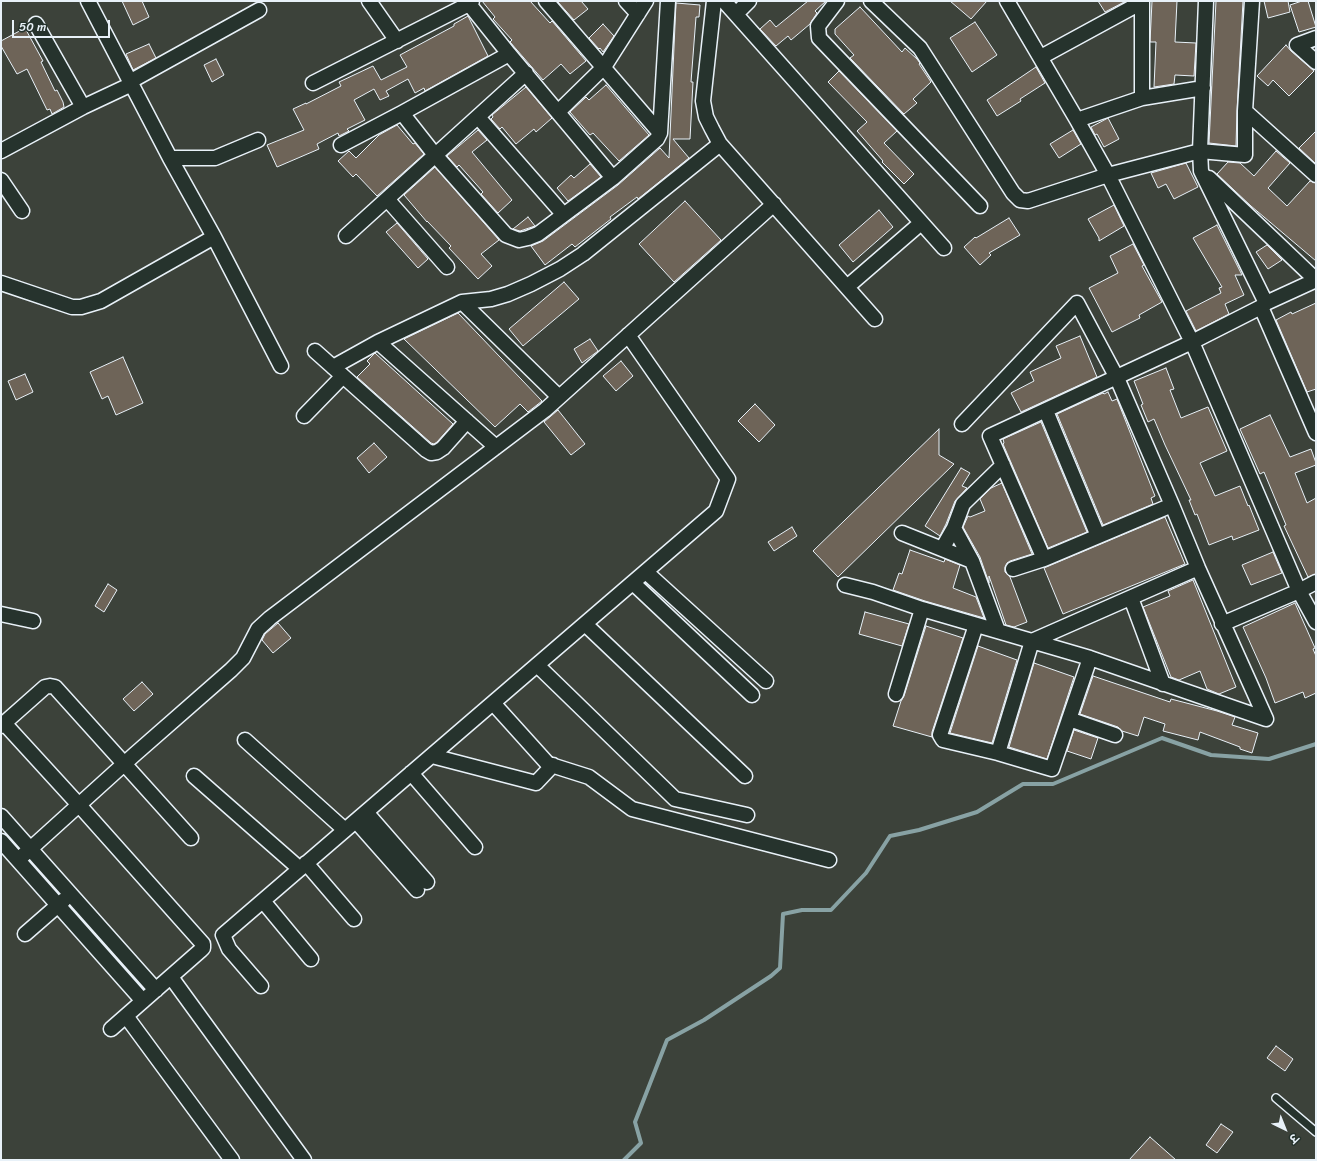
<!DOCTYPE html>
<html>
<head>
<meta charset="utf-8">
<style>
  body { margin:0 }
  #map { position:relative; width:1317px; height:1161px; overflow:hidden; background:#3c423a; font-family:Sriracha,"Playpen Sans Deva",sans-serif }
  canvas { display:block }
  .frame { position:absolute; inset:0; border:2px solid #e8f1f8; pointer-events:none }
  .north { position:absolute; left:1265px; top:1109px; width:40px; height:40px; -webkit-text-stroke:3px #26332d; paint-order:stroke; rotate:137deg; font-size:11px; font-weight:700; line-height:16px; text-align:center; color:#e8f1f8 }
  .north::after { content:''; display:block; margin:auto; width:14px; height:18px; background:#e8f1f8; clip-path:polygon(50% 0,100% 100%,50% 72%,0 100%) }
  .scale { position:absolute; left:12px; top:20px; width:98px; height:18px; box-sizing:border-box; border:2px solid #e8f1f8; border-top:0; padding-left:5px; font-size:12px; line-height:14px; white-space:nowrap; color:#e8f1f8; -webkit-text-stroke:3px #26332d; paint-order:stroke }
</style>
</head>
<body>
<div id="map">
<canvas width="1317" height="1161"></canvas>
<div class="frame"></div>
<div class="north">उ</div>
<div class="scale">50 m</div>
</div>
<script>
const ctx = document.querySelector('canvas').getContext('2d');
ctx.lineJoin = 'round';
const shape = rows => new Path2D(rows.map(r => 'M' + r).join(''));
function strokePath(path, color, width, dash) { ctx.strokeStyle = color; ctx.lineWidth = width; ctx.lineCap = dash ? 'butt' : 'round'; ctx.setLineDash(dash || []); ctx.stroke(path); }
function paint(path, color) { ctx.fillStyle = color; ctx.fill(path, 'evenodd'); }
strokePath(shape([
  [624,1160,641,1143,635,1122,667,1040,704,1020,771,976,780,968,783,914,802,910,831,910,866,873,890,836,919,830,977,812,1023,784,1053,784,1162,738,1211,755,1269,759,1316,744]
]), '#88a2a4', 4);
const building = shape([
  [122,1,142,1,149,17,133,25,122,1],
  [482,1,530,1,550,23,552,21,586,61,570,74,561,64,543,80,510,42,512,40,493,19,495,17,482,1],
  [557,1,581,1,588,9,574,20,557,1],
  [808,1,826,1,815,11,817,13,810,24,791,40,788,36,776,46,760,29,770,20,776,27,808,1],
  [950,1,987,1,971,19,950,1],
  [1098,1,1126,1,1105,12,1098,1],
  [1152,1,1177,1,1175,42,1196,43,1194,76,1175,75,1174,84,1154,87,1156,42,1150,42,1152,1],
  [1216,1,1243,1,1237,111,1236,146,1209,143,1216,1],
  [1264,1,1288,1,1290,12,1268,18,1264,1],
  [1302,1,1308,1,1316,27,1299,32,1290,5,1302,1],
  [676,3,700,5,699,17,696,17,691,82,693,82,690,139,673,139,689,158,638,199,637,197,610,217,611,219,575,247,572,244,545,265,531,246,543,241,618,185,660,148,669,158,676,3],
  [860,7,902,52,905,48,917,59,920,63,919,64,931,82,913,99,917,103,904,114,850,58,854,55,835,34,835,29,860,7],
  [468,16,488,56,425,91,424,88,415,93,408,79,386,91,389,96,380,100,374,89,354,100,365,120,347,129,349,131,339,136,338,133,317,144,319,149,277,167,267,145,304,130,293,109,306,103,306,104,341,86,339,82,373,66,381,80,407,67,400,55,454,26,454,24,468,16],
  [975,22,997,55,972,72,950,38,975,22],
  [603,24,614,36,603,52,600,48,599,49,589,38,603,24],
  [25,28,43,61,41,62,55,91,57,90,63,102,64,107,52,114,50,109,47,110,27,69,17,74,1,46,1,41,25,28],
  [149,44,156,58,133,70,126,54,149,44],
  [1286,45,1291,51,1314,71,1289,96,1273,80,1268,86,1257,76,1286,45],
  [216,59,224,75,212,82,204,65,216,59],
  [1036,67,1045,83,1020,99,1021,101,997,116,987,100,1036,67],
  [839,71,897,131,884,143,914,174,904,184,882,162,883,161,857,131,867,122,828,82,839,71],
  [606,85,649,135,619,161,593,133,590,135,570,112,586,97,589,100,606,85],
  [526,87,552,118,536,132,534,129,516,144,502,127,500,129,491,119,493,117,492,115,526,87],
  [1108,118,1119,139,1104,147,1097,134,1095,135,1091,127,1108,118],
  [397,125,413,144,415,143,424,154,377,196,356,174,353,177,338,161,349,151,356,158,379,135,397,125],
  [478,130,487,140,472,152,512,200,498,213,481,194,483,192,459,165,457,167,447,156,478,130],
  [1073,130,1081,144,1059,158,1050,144,1073,130],
  [1316,131,1316,164,1299,148,1316,131],
  [1276,151,1290,163,1268,188,1287,206,1310,181,1316,183,1316,261,1251,206,1217,174,1228,162,1240,163,1254,176,1276,151],
  [1186,163,1198,187,1174,199,1166,184,1158,188,1151,173,1186,163],
  [590,164,601,177,568,201,557,188,571,175,574,178,590,164],
  [435,167,499,240,481,254,492,266,478,279,449,248,451,246,427,221,427,222,404,195,435,167],
  [685,201,721,240,674,282,639,244,685,201],
  [1114,205,1124,226,1099,241,1099,238,1088,219,1114,205],
  [879,210,893,227,853,262,839,245,879,210],
  [528,217,535,226,520,231,513,229,528,217],
  [1009,218,1020,235,989,253,991,255,980,265,964,247,975,237,976,238,1009,218],
  [397,223,428,259,418,268,386,232,397,223],
  [1217,225,1242,275,1235,275,1244,295,1225,304,1229,314,1196,331,1186,311,1221,293,1219,288,1222,287,1193,238,1217,225],
  [1133,244,1144,265,1142,266,1162,302,1139,315,1140,318,1112,332,1089,288,1118,273,1110,256,1133,244],
  [1267,245,1282,260,1268,269,1256,252,1267,245],
  [564,282,579,299,523,346,509,329,564,282],
  [1316,303,1316,389,1307,392,1276,320,1291,312,1292,314,1316,303],
  [458,313,542,401,528,412,520,404,495,427,404,339,458,313],
  [1080,336,1097,377,1021,412,1011,393,1034,381,1030,372,1061,358,1056,346,1080,336],
  [590,339,598,351,582,363,574,349,590,339],
  [375,353,453,424,437,442,434,444,431,443,357,377,370,364,367,361,375,353],
  [123,357,143,403,116,415,108,396,102,399,90,372,123,357],
  [621,361,633,376,616,391,603,376,621,361],
  [1166,368,1174,389,1170,390,1181,418,1208,407,1227,451,1200,463,1215,496,1240,486,1248,506,1249,505,1259,530,1233,540,1232,536,1209,545,1197,514,1195,515,1189,500,1191,500,1165,445,1154,419,1148,422,1141,405,1143,404,1134,381,1166,368],
  [25,374,33,392,16,400,8,381,25,374],
  [1108,392,1112,401,1117,399,1155,496,1151,498,1153,504,1103,525,1057,414,1103,393,1104,394,1108,392],
  [755,404,775,425,759,442,738,421,755,404],
  [558,410,585,444,571,455,544,422,558,410],
  [1270,415,1290,457,1311,449,1316,463,1316,465,1295,473,1307,503,1316,498,1316,574,1308,577,1284,526,1286,525,1264,472,1260,474,1240,429,1270,415],
  [1041,422,1087,532,1048,548,1003,444,1004,443,1003,439,1041,422],
  [939,429,939,455,954,464,838,577,813,551,939,429],
  [374,443,387,457,369,473,357,458,374,443],
  [961,468,970,473,962,486,967,488,955,501,946,524,940,536,925,526,961,468],
  [1002,483,1032,554,1010,561,1007,563,1005,567,1005,572,1010,577,1027,622,1014,627,1006,625,989,576,989,583,980,557,963,527,968,516,970,517,985,511,980,499,991,488,1002,483],
  [1165,517,1185,564,1063,614,1044,568,1165,517],
  [792,527,797,536,774,551,768,542,792,527],
  [910,550,944,562,945,559,960,565,953,588,976,597,984,618,925,601,893,590,899,573,902,574,910,550],
  [1273,552,1282,573,1251,585,1242,565,1273,552],
  [1193,580,1236,687,1219,694,1207,689,1200,671,1179,680,1171,677,1143,607,1170,596,1168,591,1193,580],
  [108,584,117,590,104,612,95,606,108,584],
  [1295,603,1315,648,1313,649,1316,656,1316,693,1305,698,1303,692,1275,703,1266,678,1243,627,1295,603],
  [865,612,909,624,902,646,859,634,865,612],
  [278,623,291,638,273,653,262,640,265,634,278,623],
  [926,626,963,638,932,732,932,737,893,726,901,701,904,696,926,626],
  [978,646,1017,660,992,743,950,733,978,646],
  [1034,663,1074,677,1047,759,1009,747,1034,663],
  [1093,676,1170,702,1171,699,1217,711,1235,717,1232,725,1258,733,1252,753,1240,749,1240,747,1200,732,1198,740,1163,731,1165,724,1144,717,1138,736,1122,731,1118,727,1080,714,1093,676],
  [142,682,153,694,134,711,123,699,142,682],
  [1074,730,1098,738,1091,759,1067,751,1074,730],
  [1276,1046,1293,1059,1285,1071,1267,1058,1276,1046],
  [1221,1124,1233,1132,1217,1153,1206,1145,1221,1124],
  [1150,1137,1176,1160,1129,1160,1150,1137]
]);
paint(building, '#6e6458');
strokePath(building, '#e8f1f8', 1);
const service = shape([
  [1276,1098,1316,1132]
]);
const minor = shape([
  [88,1,170,158,214,237,281,366],
  [369,1,397,41],
  [546,1,660,133],
  [626,1,638,14],
  [714,1,703,101,706,117,712,129,720,144,875,319],
  [724,1,944,248],
  [837,1,818,26,819,38,980,206],
  [871,1,920,48,1013,193,1020,200,1028,201,1108,175,1200,151,1245,155,1245,111,1252,1],
  [1007,1,1077,120,1108,175,1192,342,1299,591,1316,622],
  [1142,1,1142,98],
  [1206,1,1200,151,1201,171,1266,303],
  [469,4,509,54,613,178],
  [736,14,749,1],
  [36,24,83,107],
  [1316,38,1297,45,1316,62],
  [1041,57,1142,2],
  [131,81,259,10],
  [313,83,469,4,472,1],
  [1245,111,1316,175],
  [558,112,604,67,646,1],
  [402,113,435,155,506,235,519,240,528,238,538,234,613,178,657,139,660,133,668,1],
  [478,117,563,214],
  [1077,120,1142,98,1203,88],
  [341,145,402,113,509,54],
  [1,151,83,107,132,84],
  [170,158,215,158,258,140],
  [1209,178,1316,280],
  [1,180,22,211],
  [387,199,447,267],
  [346,236,526,73],
  [1,283,72,307,81,307,101,301,214,237],
  [847,287,921,223],
  [462,302,559,397],
  [1261,307,1316,433],
  [378,342,496,447],
  [315,351,426,450,431,453,437,452,443,448,467,421],
  [333,367,378,342,462,302,491,299,508,294,531,284,560,269,583,254,720,144],
  [1046,411,1098,536],
  [304,416,343,376],
  [1172,505,1044,559,990,436,1192,342,1261,307,1266,303,1316,280],
  [954,528,972,561,998,631],
  [902,533,972,561],
  [942,549,954,528,963,504,1003,465],
  [1013,569,1044,559],
  [646,572,766,681],
  [633,583,752,695],
  [845,585,873,592,922,609,1090,658,1266,719,1198,568,1172,505,1117,378,1077,303,962,424],
  [1131,598,1163,684],
  [1,614,33,621],
  [585,624,745,776],
  [1222,624,1299,591,1316,582],
  [976,625,940,735,943,740,998,753,1052,769,1090,658],
  [537,665,675,799,747,815],
  [896,694,922,609],
  [493,703,548,764,589,777,632,809,829,860],
  [1069,719,1115,735],
  [4,723,79,805,203,944,203,948,201,950,111,1029],
  [1,726,45,687,50,686,55,687,191,838],
  [245,740,345,830],
  [998,753,1032,641,1198,568],
  [432,756,536,783,553,765],
  [411,773,475,847],
  [194,776,300,869],
  [366,812,427,882],
  [1,816,156,990],
  [356,821,417,890],
  [1,841,143,1001],
  [18,860,134,755,231,670,243,658,258,629,270,618,545,410,774,204],
  [306,863,354,919],
  [263,901,311,959],
  [25,934,64,900],
  [171,977,304,1160],
  [261,986,229,949,223,935,716,511,728,479,628,335],
  [126,1016,232,1160]
]);
strokePath(service, '#e8f1f8', 10);
strokePath(minor, '#e8f1f8', 17);
strokePath(service, '#26332d', 7);
strokePath(minor, '#26332d', 14);
</script>
</body>
</html>
